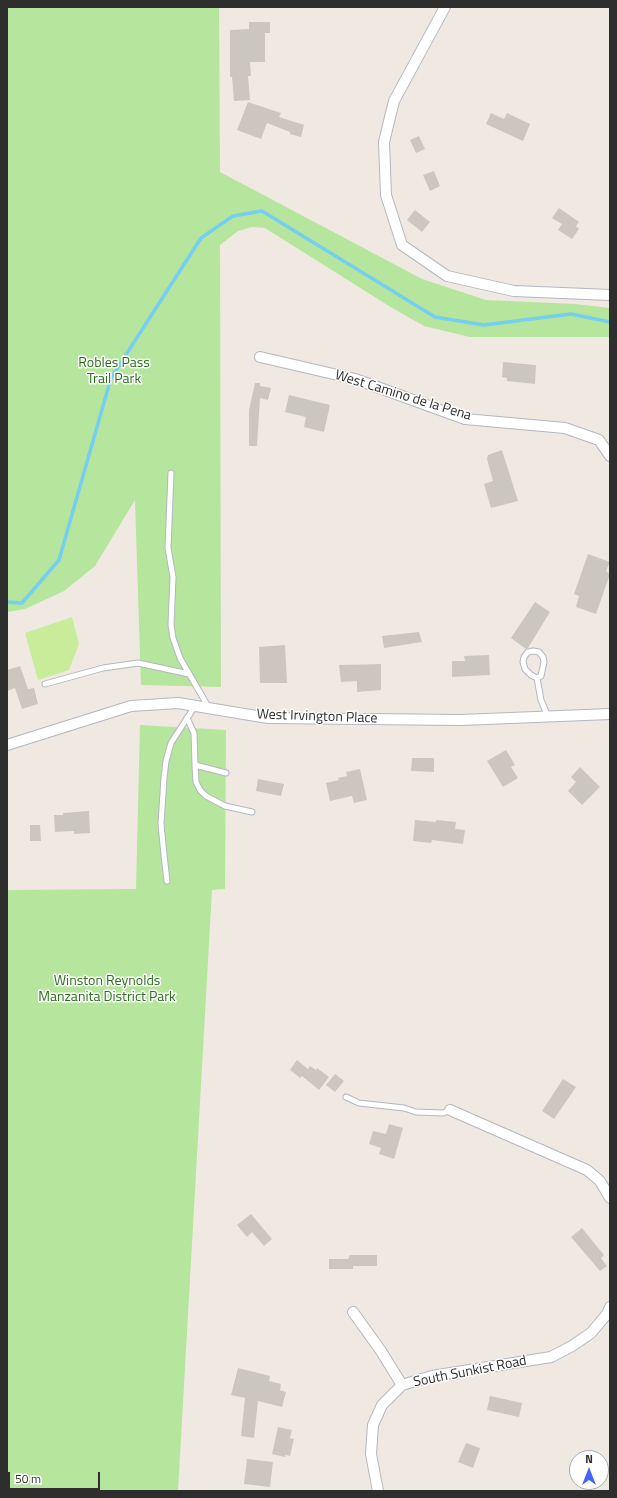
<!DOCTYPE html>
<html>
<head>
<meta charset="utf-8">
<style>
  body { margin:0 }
  #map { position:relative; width:617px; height:1498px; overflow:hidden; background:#efe9e1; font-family:"Titillium Web",sans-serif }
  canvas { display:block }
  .frame { position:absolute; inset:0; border:8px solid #2e2e2e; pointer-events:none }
  .north { position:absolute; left:569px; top:1450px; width:40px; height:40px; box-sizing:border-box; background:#fff; border:1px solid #ababab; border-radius:50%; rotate:0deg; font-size:11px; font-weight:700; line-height:16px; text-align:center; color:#2e2e2e }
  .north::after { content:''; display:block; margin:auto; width:14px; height:18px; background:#4264fb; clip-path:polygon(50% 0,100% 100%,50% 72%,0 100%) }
  .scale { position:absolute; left:8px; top:1472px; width:92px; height:18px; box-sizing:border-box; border:2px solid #2e2e2e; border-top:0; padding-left:5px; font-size:12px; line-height:14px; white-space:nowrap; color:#2e2e2e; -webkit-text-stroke:3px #fff; paint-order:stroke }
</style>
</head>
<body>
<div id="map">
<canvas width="617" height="1498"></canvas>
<div class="frame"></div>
<div class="north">N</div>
<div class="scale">50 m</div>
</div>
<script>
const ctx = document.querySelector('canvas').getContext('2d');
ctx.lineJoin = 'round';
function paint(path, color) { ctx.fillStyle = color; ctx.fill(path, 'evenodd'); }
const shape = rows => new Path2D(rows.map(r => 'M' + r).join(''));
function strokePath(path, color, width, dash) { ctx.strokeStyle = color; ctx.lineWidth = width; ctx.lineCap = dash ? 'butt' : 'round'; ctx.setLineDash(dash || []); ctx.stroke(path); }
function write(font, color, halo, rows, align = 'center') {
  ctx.font = font + ' "Titillium Web",sans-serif'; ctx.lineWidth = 3; ctx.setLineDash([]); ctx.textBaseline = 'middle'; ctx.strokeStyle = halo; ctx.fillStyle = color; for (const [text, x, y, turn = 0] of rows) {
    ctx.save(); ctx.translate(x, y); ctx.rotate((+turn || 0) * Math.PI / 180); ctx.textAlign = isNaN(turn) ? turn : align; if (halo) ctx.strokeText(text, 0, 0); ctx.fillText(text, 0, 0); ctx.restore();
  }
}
paint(shape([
  [7,7,219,7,220,172,422,279,486,300,575,304,610,308,610,337,470,337,424,326,389,306,265,228,252,227,238,231,220,245,221,687,141,685,135,500,95,566,64,591,25,609,7,612],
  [140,725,226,730,225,889,212,890,178,1491,7,1491,7,890,136,889]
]), '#b6e59e');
paint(shape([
  [72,617,79,644,69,670,38,680,25,633]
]), '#c9ec9a');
strokePath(shape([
  [7,602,22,603,59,560,111,378,201,238,233,216,262,211,435,317,484,325,571,314,610,322]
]), '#75cff0', 3.5);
paint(shape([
  [249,22,270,22,270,33,265,33,265,62,250,62,251,76,248,76,250,100,234,101,232,77,230,77,230,30,249,29],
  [248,102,281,113,279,117,304,125,301,137,290,134,290,132,267,123,261,139,237,130],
  [491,113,504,119,507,113,530,124,523,141,486,124],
  [419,136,425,149,416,153,410,140],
  [434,171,440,186,430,191,423,175],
  [559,208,579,222,576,226,579,229,572,239,558,230,562,224,552,218],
  [415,210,430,222,422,232,407,220],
  [503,362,536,365,535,384,507,381,507,378,502,377],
  [255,383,260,383,260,386,271,388,268,400,260,398,257,446,249,446,249,410],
  [289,395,330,405,324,432,304,427,306,417,285,412],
  [502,450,518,501,491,508,484,484,493,481,487,459,488,455],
  [588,554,610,562,606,571,610,574,596,614,576,607,579,596,574,594],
  [535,602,550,612,528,648,526,649,511,638],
  [419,632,422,642,384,648,382,636],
  [285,645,287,683,260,683,259,647],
  [489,655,490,675,452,677,452,661,465,661,464,656],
  [381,664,381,690,357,692,357,681,341,682,339,665],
  [20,666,28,689,34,688,38,704,22,709,15,688,7,691,7,670],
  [506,750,515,765,511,767,518,778,503,787,487,761],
  [412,758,434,758,434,772,411,771],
  [580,767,600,787,582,805,568,791,576,782,571,777],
  [360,769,367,800,354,803,352,796,330,801,326,783,339,780,338,778,347,776,346,772],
  [258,779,284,784,281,796,256,791],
  [89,811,90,833,74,834,74,831,55,832,54,815,63,815,63,813],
  [415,820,436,822,436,820,456,822,455,829,465,830,463,844,432,840,431,843,413,841],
  [30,825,40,825,41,841,30,841],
  [297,1060,308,1069,310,1066,316,1070,317,1068,329,1077,319,1090,302,1076,300,1078,290,1070],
  [335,1074,344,1081,335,1092,326,1085],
  [563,1079,576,1087,554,1119,542,1111],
  [389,1124,403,1128,394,1159,379,1154,381,1148,369,1144,373,1131,386,1134],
  [251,1214,272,1239,264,1246,252,1232,247,1237,237,1225],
  [582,1228,604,1255,601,1258,607,1266,600,1271,571,1237],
  [350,1255,377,1255,377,1266,353,1266,353,1269,329,1269,329,1259,348,1259],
  [238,1368,270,1376,269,1381,281,1384,280,1390,286,1392,282,1407,258,1401,254,1438,241,1436,245,1398,231,1395],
  [490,1396,522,1403,519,1417,487,1410],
  [278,1427,292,1430,290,1438,294,1439,290,1456,285,1455,285,1457,272,1454],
  [466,1443,480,1448,473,1468,458,1462],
  [247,1459,273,1462,270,1487,244,1484]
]), '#cbc7bf');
const lane = shape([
  [171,473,168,548,173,577,171,625,173,638,180,658,209,708],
  [537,678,541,676,544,662,543,657,539,652,533,651,528,652,524,657,523,662,525,669,531,675,537,678,541,700,548,717],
  [45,684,103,668,138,663,189,674],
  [187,718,194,733,195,765,226,773],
  [195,765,196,782,200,790,206,796,225,806,252,812],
  [167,881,164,855,161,824,164,778,166,761,171,743,195,706],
  [346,1097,359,1103,404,1108,416,1112,443,1113,450,1110]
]);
const street = shape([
  [445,7,394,101,384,142,386,195,402,245,447,276,514,291,610,295],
  [260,357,355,379,465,419,565,428,599,440,610,456],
  [7,745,131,706,178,703,268,718,461,720,610,714],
  [450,1110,587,1170,600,1181,610,1198],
  [353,1312,381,1351,402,1385],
  [378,1491,371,1454,373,1425,382,1405,402,1385,432,1376,551,1357,572,1346,591,1333,607,1314,610,1307]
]);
strokePath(lane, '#b4b7c1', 7);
strokePath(street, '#b4b7c1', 12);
strokePath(lane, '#fff', 5);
strokePath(street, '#fff', 10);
write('14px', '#2c6e1b', '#fff', [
  ["Robles Pass",114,364],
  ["Trail Park",114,380],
  ["Winston Reynolds",107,982],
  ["Manzanita District Park",107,998]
]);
write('14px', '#2e2e2e', '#fff', [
  ["West Camino de la Pena",403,396,17],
  ["West Irvington Place",317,717,2],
  ["South Sunkist Road",470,1372,-11]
]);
</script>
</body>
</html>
